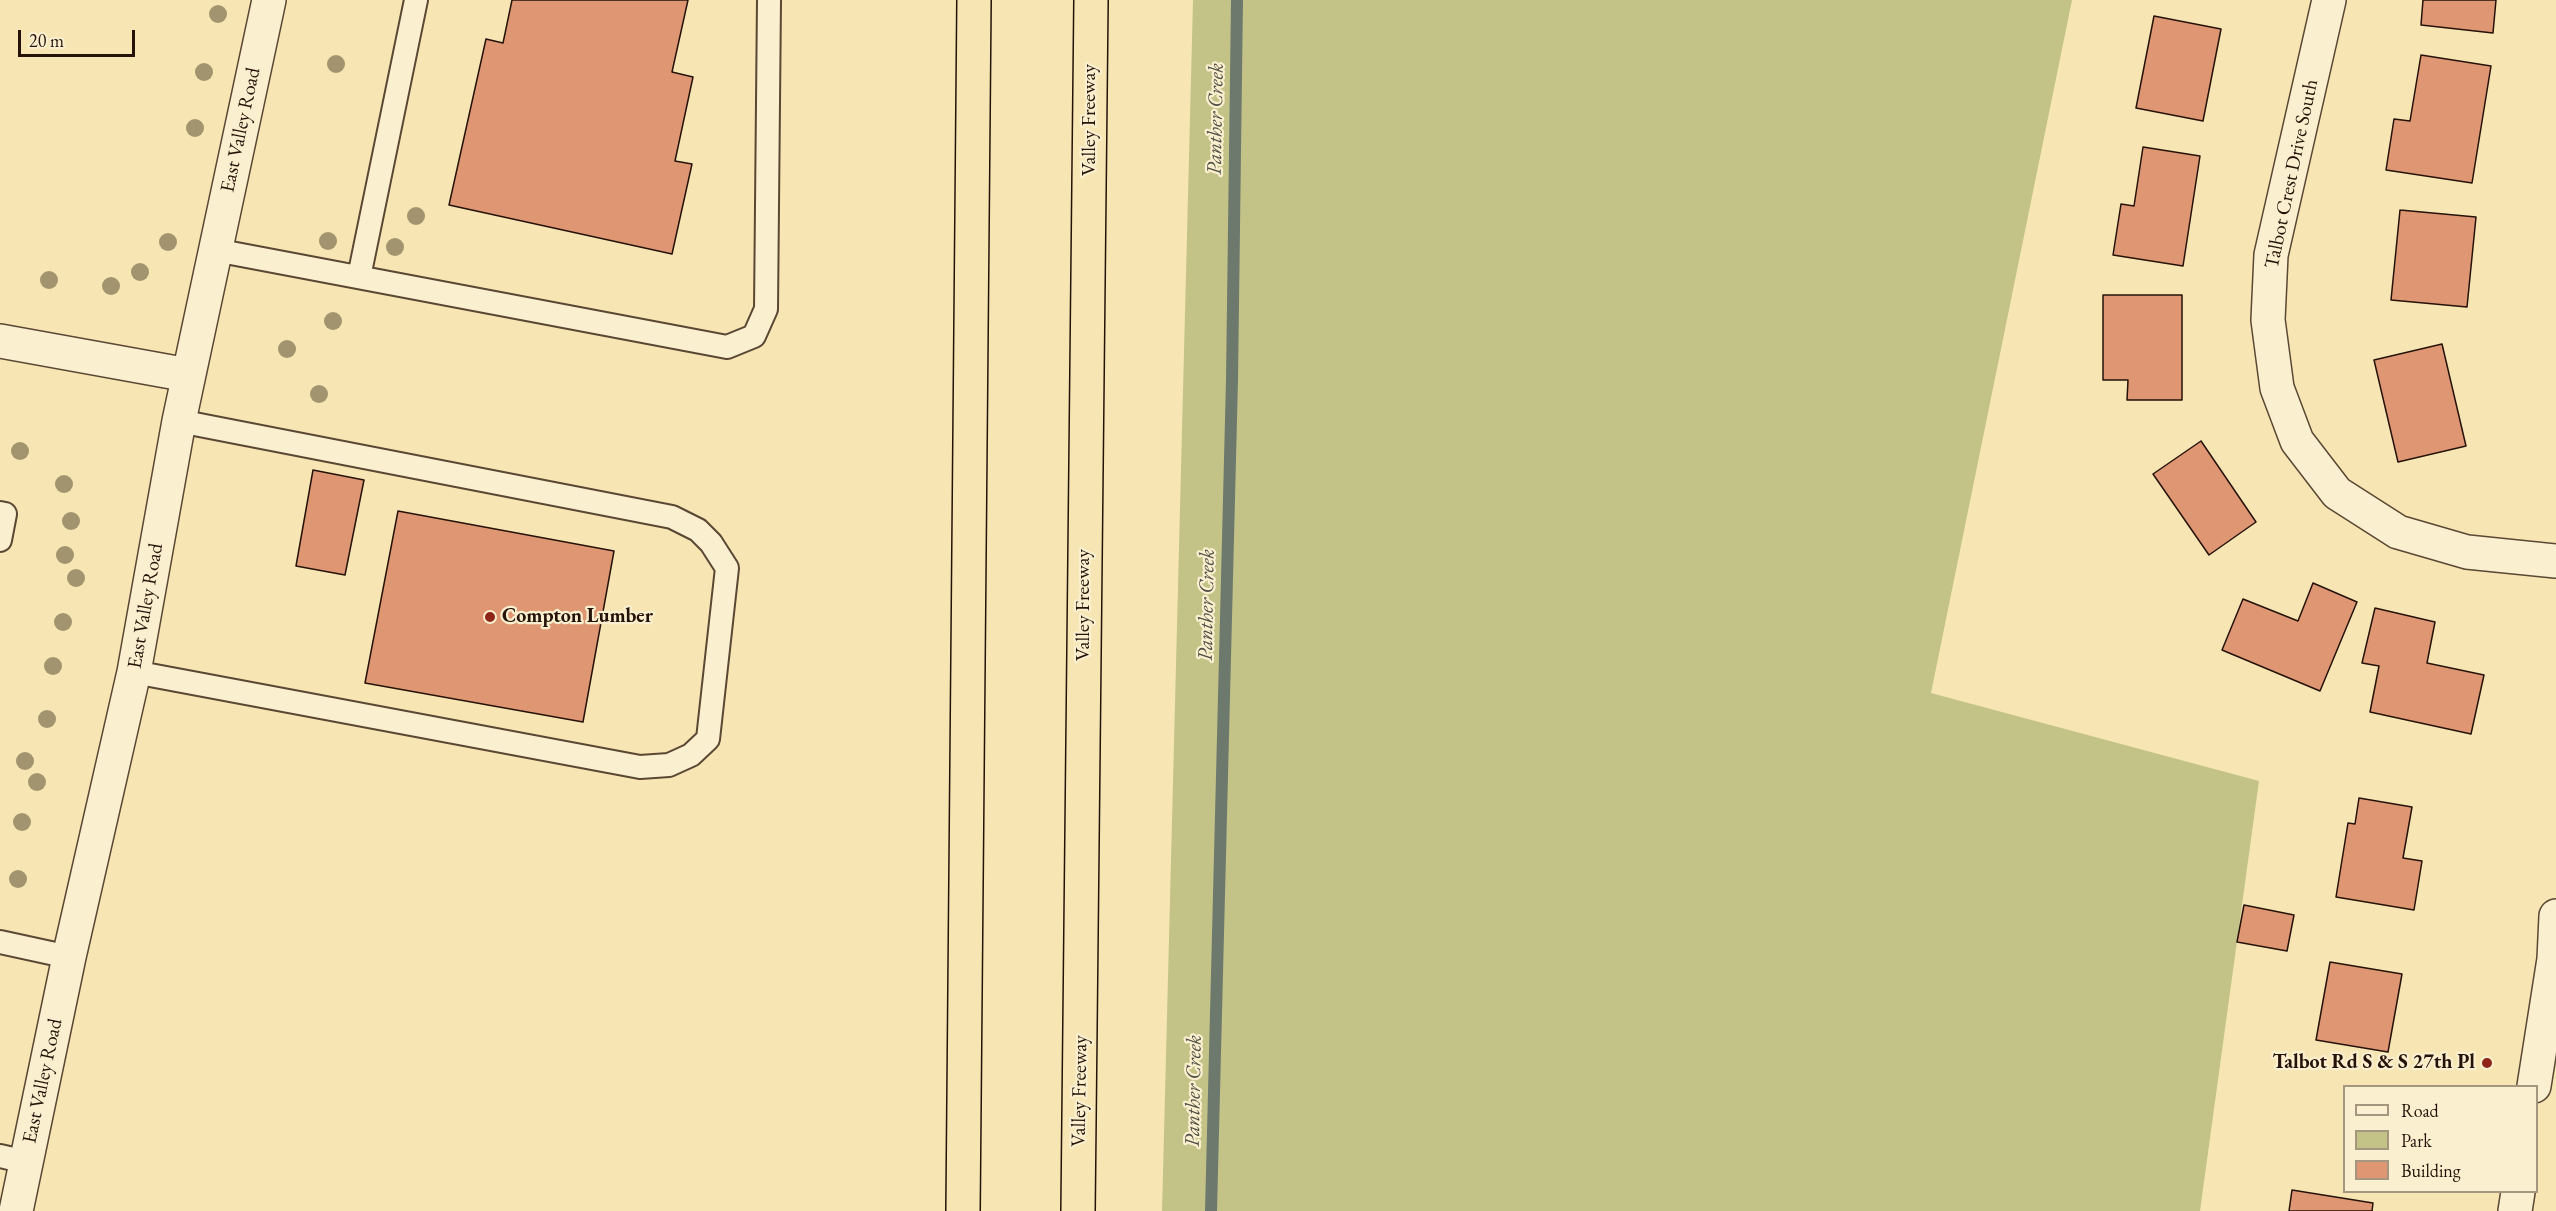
<!DOCTYPE html>
<html>
<head>
<meta charset="utf-8">
<style>
  body { margin:0 }
  #map { position:relative; width:2556px; height:1211px; overflow:hidden; background:#f7e6b3; font-family:"EB Garamond",serif }
  canvas { display:block }
  .legend { position:absolute; left:2343px; top:1085px; width:195px; height:108px; box-sizing:border-box; background:#faefce; border:2px solid #a5977f; margin:0; padding:8px 10px; list-style:none; font-size:18px; color:#251209 }
  .legend li { display:flex; align-items:center; gap:12px; height:30px }
  .legend b { width:30px; border:2px solid #a5977f }
  .scale { position:absolute; left:18px; top:30px; width:117px; height:27px; box-sizing:border-box; border:3px solid #251209; border-top:0; padding-left:8px; font-size:18px; line-height:21px; white-space:nowrap; color:#251209; -webkit-text-stroke:4px #faefce; paint-order:stroke }
</style>
</head>
<body>
<div id="map">
<canvas width="2556" height="1211"></canvas>
<ul class="legend">
<li><b style="height:8px;background:#faefce"></b>Road</li>
<li><b style="height:16px;background:#c3c388"></b>Park</li>
<li><b style="height:16px;background:#df9673"></b>Building</li>
</ul>
<div class="scale">20 m</div>
</div>
<script>
const ctx = document.querySelector('canvas').getContext('2d');
ctx.lineJoin = 'round';
function paint(path, color) { ctx.fillStyle = color; ctx.fill(path, 'evenodd'); }
const shape = rows => new Path2D(rows.map(r => 'M' + r).join(''));
function strokePath(path, color, width, dash) { ctx.strokeStyle = color; ctx.lineWidth = width; ctx.lineCap = dash ? 'butt' : 'round'; ctx.setLineDash(dash || []); ctx.stroke(path); }
function write(font, color, halo, rows, align = 'center') {
  ctx.font = font + ' "EB Garamond",serif'; ctx.lineWidth = 4.5; ctx.setLineDash([]); ctx.textBaseline = 'middle'; ctx.strokeStyle = halo; ctx.fillStyle = color; for (const [text, x, y, turn = 0] of rows) {
    ctx.save(); ctx.translate(x, y); ctx.rotate((+turn || 0) * Math.PI / 180); ctx.textAlign = isNaN(turn) ? turn : align; if (halo) ctx.strokeText(text, 0, 0); ctx.fillText(text, 0, 0); ctx.restore();
  }
}
paint(shape([
  [1193,0,2072,0,1931,693,2259,781,2200,1211,1162,1211]
]), '#c3c388');
strokePath(shape([
  [1211,1211,1232,380,1237,0]
]), '#6e796e', 12);
const building = shape([
  [512,0,688,0,672,72,693,77,675,161,692,164,672,254,449,205,486,39,503,43,512,0],
  [2423,0,2496,0,2493,33,2421,25,2423,0],
  [2154,16,2221,29,2203,121,2136,108,2154,16],
  [2421,55,2491,66,2472,183,2386,170,2394,119,2410,121,2421,55],
  [2143,147,2200,156,2183,266,2113,255,2121,204,2134,206,2143,147],
  [2400,210,2476,217,2467,307,2391,300,2400,210],
  [2103,295,2182,295,2182,400,2127,400,2128,380,2103,380,2103,295],
  [2442,344,2466,446,2398,462,2374,360,2442,344],
  [2201,441,2256,522,2209,555,2153,474,2201,441],
  [313,470,364,480,345,575,296,566,313,470],
  [398,511,614,551,583,722,365,683,398,511],
  [2313,583,2357,602,2320,691,2222,650,2243,599,2298,621,2313,583],
  [2375,608,2435,622,2427,663,2484,675,2471,734,2370,712,2379,666,2362,663,2375,608],
  [2359,798,2412,807,2403,858,2422,861,2414,910,2336,897,2348,823,2355,824,2359,798],
  [2244,905,2294,915,2287,951,2237,942,2244,905],
  [2330,962,2402,974,2388,1052,2316,1040,2330,962],
  [2292,1190,2373,1203,2372,1211,2289,1211,2292,1190]
]);
paint(building, '#df9673');
strokePath(building, '#251209', 1.5);
const service = shape([
  [215,250,727,347,754,336,766,309,769,0],
  [359,277,416,0],
  [0,513,5,514,0,540],
  [134,672,640,767,669,765,691,755,708,739,727,568,711,543,698,530,672,517,179,421],
  [0,942,69,957],
  [0,1156,26,1162]
]);
const minor = shape([
  [2329,0,2271,255,2268,320,2277,388,2297,441,2337,493,2398,532,2467,552,2556,561]
]);
const tertiary = shape([
  [0,341,188,375],
  [2534,1086,2554,959,2556,916],
  [16,1211,69,957,134,672,179,421,269,0],
  [2515,1211,2518,1192]
]);
const motorway = shape([
  [963,1211,974,0],
  [1078,1211,1091,0]
]);
strokePath(service, '#5a4734', 26);
strokePath(minor, '#5a4734', 36);
strokePath(tertiary, '#5a4734', 36);
strokePath(motorway, '#251209', 36);
strokePath(service, '#faefce', 22);
strokePath(minor, '#faefce', 33);
strokePath(tertiary, '#faefce', 33);
strokePath(motorway, '#f7e6b3', 33);
ctx.fillStyle = '#a2946e';
for (const [x, y] of [
  [218,14],
  [336,64],
  [204,72],
  [195,128],
  [416,216],
  [328,241],
  [168,242],
  [395,247],
  [140,272],
  [49,280],
  [111,286],
  [333,321],
  [287,349],
  [319,394],
  [20,451],
  [64,484],
  [71,521],
  [65,555],
  [76,578],
  [63,622],
  [53,666],
  [47,719],
  [25,761],
  [37,782],
  [22,822],
  [18,879]
]) { ctx.beginPath(); ctx.arc(x, y, 9, 0, 2 * Math.PI); ctx.fill(); }
for (const [x, y, r, color] of [
  [490,617,6,"#8f2418"],
  [2487,1063,6,"#8f2418"]
]) { const dot = new Path2D(); dot.arc(x, y, r, 0, 2 * Math.PI); ctx.fillStyle = color; ctx.fill(dot); strokePath(dot, '#faefce', 2); }
write('20px', '#251209', '#faefce', [
  ["Valley Freeway",1090,120,-90],
  ["East Valley Road",241,130,-78],
  ["Talbot Crest Drive South",2292,174,-78],
  ["Valley Freeway",1084,605,-90],
  ["East Valley Road",146,606,-80],
  ["East Valley Road",43,1081,-78],
  ["Valley Freeway",1080,1091,-89]
]);
write('bold 20px', '#251209', '#faefce', [
  ["Compton Lumber",502,617],
  ["Talbot Rd S & S 27th Pl",2475,1063,"right"]
], 'left');
write('italic 21px', '#4f4e44', '#faefce', [
  ["Panther Creek",1216,119,-89],
  ["Panther Creek",1207,605,-89],
  ["Panther Creek",1194,1091,-89]
]);
</script>
</body>
</html>
